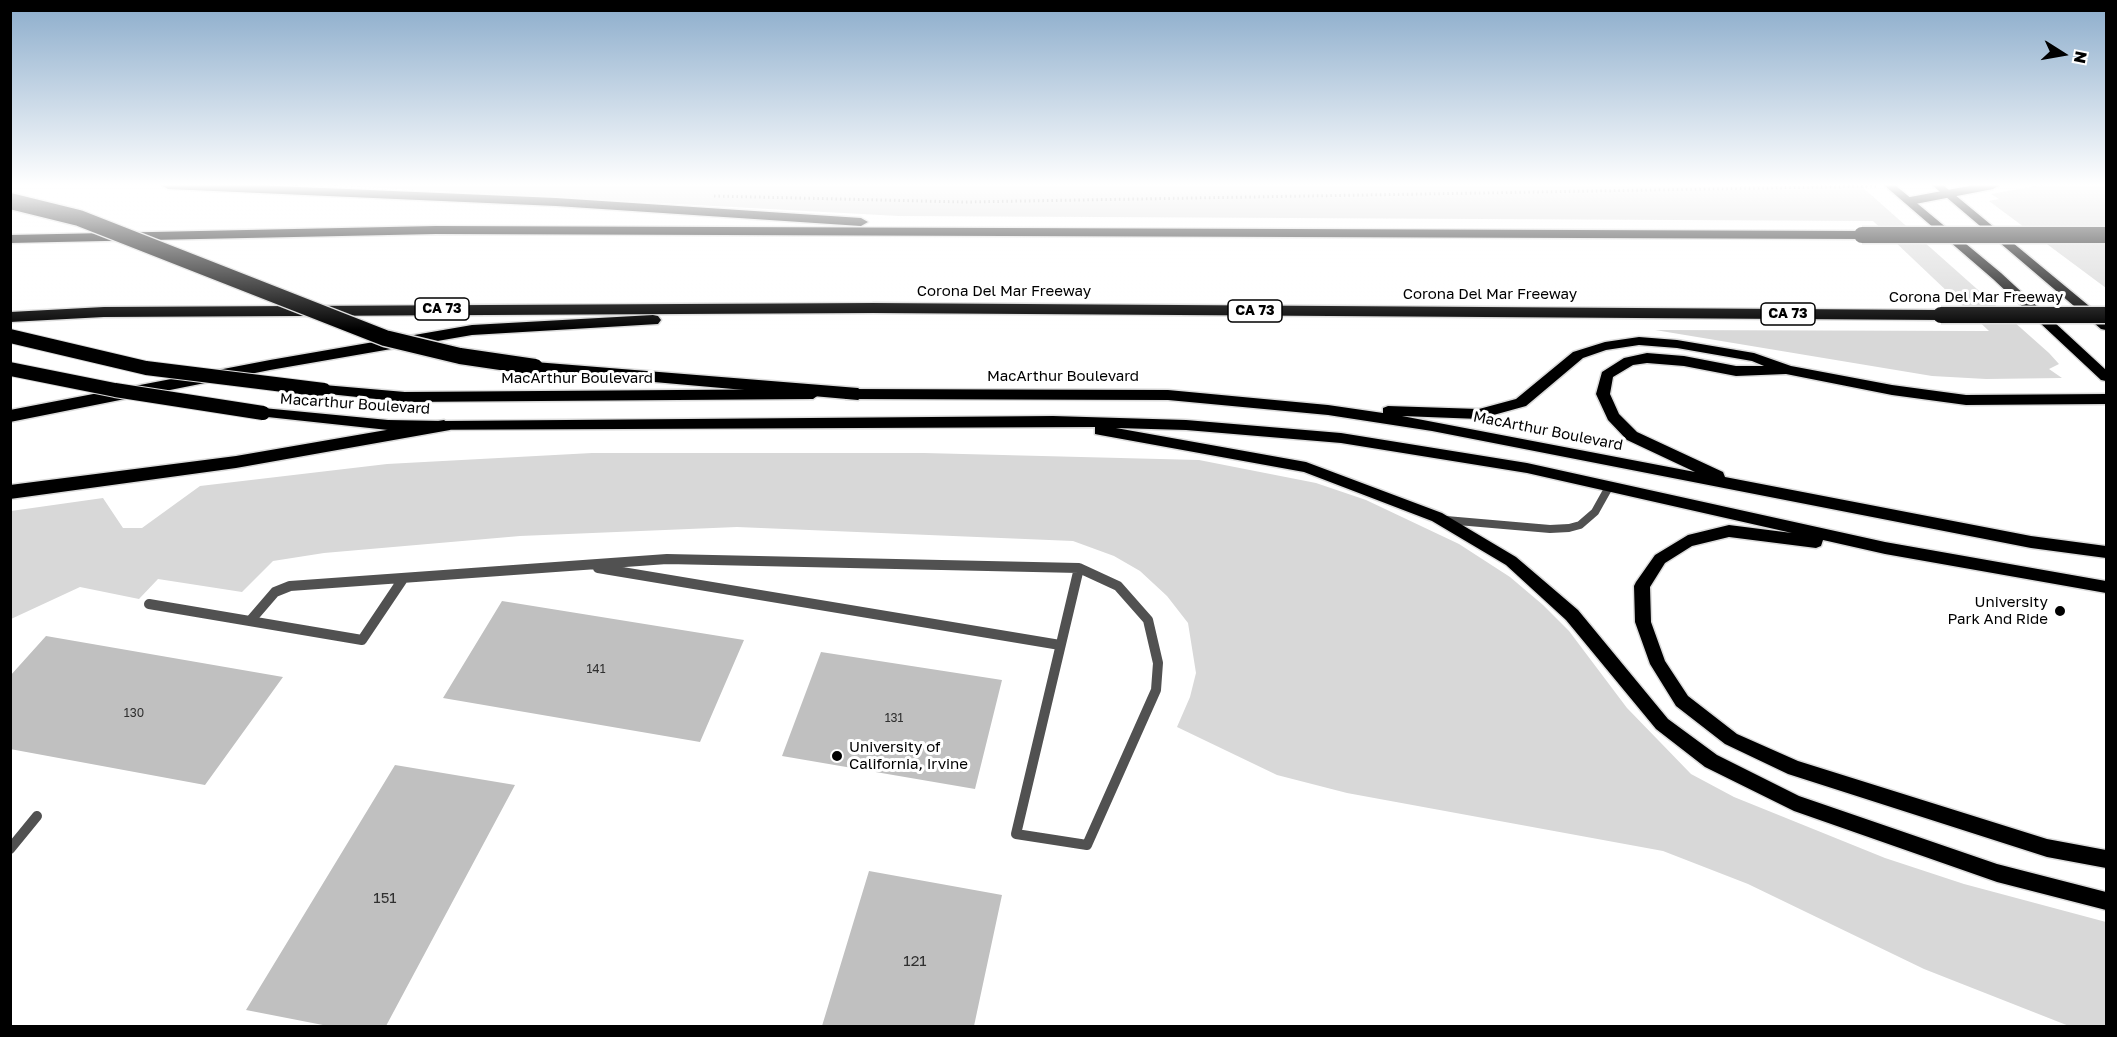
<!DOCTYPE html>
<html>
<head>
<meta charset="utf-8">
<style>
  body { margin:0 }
  #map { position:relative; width:2117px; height:1037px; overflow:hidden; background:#fff; font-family:"Golos Text",sans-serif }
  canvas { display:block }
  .frame { position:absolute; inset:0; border:12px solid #000; pointer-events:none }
  .north { position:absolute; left:2033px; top:24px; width:60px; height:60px; -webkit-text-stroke:4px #fff; paint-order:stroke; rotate:101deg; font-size:16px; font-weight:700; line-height:24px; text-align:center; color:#000 }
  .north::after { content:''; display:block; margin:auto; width:21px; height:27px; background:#000; clip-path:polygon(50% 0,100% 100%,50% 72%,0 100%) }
</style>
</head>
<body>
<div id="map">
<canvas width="2117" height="1037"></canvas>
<div class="frame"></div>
<div class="north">N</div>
</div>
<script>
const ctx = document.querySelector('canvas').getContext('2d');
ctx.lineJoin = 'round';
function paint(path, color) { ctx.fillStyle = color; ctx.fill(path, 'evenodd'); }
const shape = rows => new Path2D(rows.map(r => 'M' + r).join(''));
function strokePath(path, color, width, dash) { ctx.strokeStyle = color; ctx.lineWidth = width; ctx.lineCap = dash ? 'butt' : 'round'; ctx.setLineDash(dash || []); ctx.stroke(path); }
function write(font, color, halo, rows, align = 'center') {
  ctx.font = font + ' "Golos Text",sans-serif'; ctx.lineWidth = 6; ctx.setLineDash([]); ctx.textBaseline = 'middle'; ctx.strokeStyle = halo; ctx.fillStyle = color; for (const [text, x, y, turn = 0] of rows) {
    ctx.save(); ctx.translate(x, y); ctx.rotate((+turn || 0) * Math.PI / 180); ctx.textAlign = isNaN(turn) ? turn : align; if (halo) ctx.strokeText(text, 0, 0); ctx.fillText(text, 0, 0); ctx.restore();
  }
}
paint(shape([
  [323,185,1860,185,2049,353,2059,364,2049,369,2062,378,1986,379,1932,376,1655,330,1989,331,1873,221,899,216],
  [2042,185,2106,185,2106,288,1989,201,1999,199,1991,194],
  [592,453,924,453,1199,460,1316,483,1366,500,1459,544,1510,577,1543,605,1569,631,1627,708,1691,774,1734,797,1885,858,1964,884,2106,922,2106,1026,2069,1026,1924,969,1748,884,1663,851,1347,793,1277,775,1177,727,1190,697,1196,673,1188,623,1167,596,1140,571,1114,556,1073,541,737,527,520,536,324,553,273,561,242,592,158,579,139,599,80,587,11,619,11,511,103,498,123,528,142,528,200,486,387,464]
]), '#d8d8d8');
paint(shape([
  [502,601,744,640,700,742,443,698],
  [46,636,283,677,205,785,10,749,10,676],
  [821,652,1002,680,975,789,782,756],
  [395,765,515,785,386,1026,328,1026,246,1010],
  [869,871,1002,895,974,1026,822,1026]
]), '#c0c0c0');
const primary = shape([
  [1884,185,1895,185,2001,273,2106,370,2106,381,2101,380,1993,279,1884,185],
  [1932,185,1943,185,2106,320,2106,330,2101,329,1932,185],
  [1639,337,1677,340,1754,353,1791,366,1892,385,1966,395,2106,394,2106,404,1966,405,1892,395,1786,374,1736,376,1684,366,1647,363,1633,365,1613,377,1610,394,1619,414,1637,432,1723,472,1725,477,2031,536,2106,546,2106,558,2031,548,1432,431,1328,415,1168,400,846,399,839,394,846,389,1168,390,1328,405,1383,413,1383,408,1388,406,1479,409,1516,399,1573,352,1605,342,1639,337],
  [1639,345,1677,348,1752,361,1764,366,1736,366,1684,356,1647,353,1624,358,1602,372,1596,394,1608,420,1627,440,1695,472,1402,416,1479,419,1526,406,1583,358,1606,350,1639,345],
  [324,385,405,392,813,389,820,394,813,399,405,402,319,393,317,390,324,385],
  [263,408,388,420,444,421,1053,416,1186,420,1341,433,1527,463,1885,542,2106,581,2106,593,1885,554,1823,540,1821,546,1816,548,1729,537,1692,546,1665,563,1650,587,1651,622,1665,661,1688,696,1737,734,1798,761,2047,839,2106,850,2106,868,2047,857,1788,774,1725,744,1676,706,1650,664,1635,622,1634,586,1636,582,1655,555,1688,535,1729,525,1792,533,1527,473,1341,443,1186,430,1116,428,1306,462,1442,513,1516,557,1578,610,1668,719,1717,755,1799,796,1997,864,2106,892,2106,910,1997,882,1794,811,1705,767,1656,729,1566,620,1506,565,1432,521,1304,472,1100,435,1095,434,1095,427,388,430,258,416,256,413,258,410,263,408]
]);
const highway = shape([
  [161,185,253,185,556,198,861,218,868,222,861,226,556,206,168,189,161,185],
  [1974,185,2000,185,1993,189,1910,205,1903,201,1910,197,1974,185],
  [436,226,1862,231,1869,235,1862,239,436,234,10,243,10,235,436,226],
  [873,303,1941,310,1949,315,1941,320,873,313,104,317,10,322,10,312,104,307,873,303],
  [653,315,658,316,661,320,658,324,472,335,270,370,10,422,10,410,270,360,472,325,653,315],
  [535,362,858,388,866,394,858,400,529,371,527,367,529,363,535,362],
  [444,420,452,426,450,430,236,468,10,499,10,485,236,456,444,420]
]);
strokePath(primary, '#dbdbdb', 3);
strokePath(highway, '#dbdbdb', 3);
strokePath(shape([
  [714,196,965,202,1876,186]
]), '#737373', 3, [1.5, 3]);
strokePath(shape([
  [1446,520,1550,529,1569,528,1580,525,1595,512,1609,487]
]), '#515151', 8);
strokePath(shape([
  [598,568,1060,645],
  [1079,568,1118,586,1148,620,1158,663,1156,690,1087,845,1016,834,1079,568],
  [149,604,362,640,403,579],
  [250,621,275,592,290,586,667,559,1079,568],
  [10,849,37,816]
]), '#515151', 10);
paint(primary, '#000');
paint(highway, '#000');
const primaryBridge = shape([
  [10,336,146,368,324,390],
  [10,369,115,390,263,413]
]);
const highwayBridge = shape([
  [10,201,79,218,385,338,460,356,535,367],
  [1862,235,2106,235],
  [1941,315,2106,315]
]);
strokePath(primaryBridge, '#dbdbdb', 16, []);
strokePath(highwayBridge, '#dbdbdb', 19, []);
strokePath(primaryBridge, '#000', 14);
strokePath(highwayBridge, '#000', 16);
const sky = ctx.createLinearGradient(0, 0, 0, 330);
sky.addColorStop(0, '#8baccb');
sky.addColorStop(0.56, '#fff');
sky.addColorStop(1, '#ffffff00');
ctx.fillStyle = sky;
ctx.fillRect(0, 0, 2117, 330);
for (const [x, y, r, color] of [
  [2060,611,6,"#000"],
  [837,756,6,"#000"]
]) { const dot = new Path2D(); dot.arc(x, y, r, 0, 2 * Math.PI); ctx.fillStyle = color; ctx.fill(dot); strokePath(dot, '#fff', 2); }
write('12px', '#303030', null, [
  ["141",596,669],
  ["130",134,713],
  ["131",894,718]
]);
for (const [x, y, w] of [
  [442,309,54],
  [1255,311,54],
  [1788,314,54]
]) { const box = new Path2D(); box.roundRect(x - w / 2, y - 11, w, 22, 4.5); ctx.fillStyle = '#fff'; ctx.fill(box); strokePath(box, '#000', 1.5); }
write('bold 14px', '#000', null, [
  ["CA 73",442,309],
  ["CA 73",1255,311],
  ["CA 73",1788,314]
]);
write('15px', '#000', '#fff', [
  ["Corona Del Mar Freeway",1004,291],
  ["Corona Del Mar Freeway",1490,294],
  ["Corona Del Mar Freeway",1976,297],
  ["MacArthur Boulevard",1063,376],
  ["MacArthur Boulevard",577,378],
  ["Macarthur Boulevard",355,404,4],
  ["MacArthur Boulevard",1548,431,11]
]);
write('15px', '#000', '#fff', [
  ["University",2048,602],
  ["Park And Ride",2048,619],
  ["University of",849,747,"left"],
  ["California, Irvine",849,764,"left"]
], 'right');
write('15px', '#303030', null, [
  ["151",385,898],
  ["121",915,961]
]);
</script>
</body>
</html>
